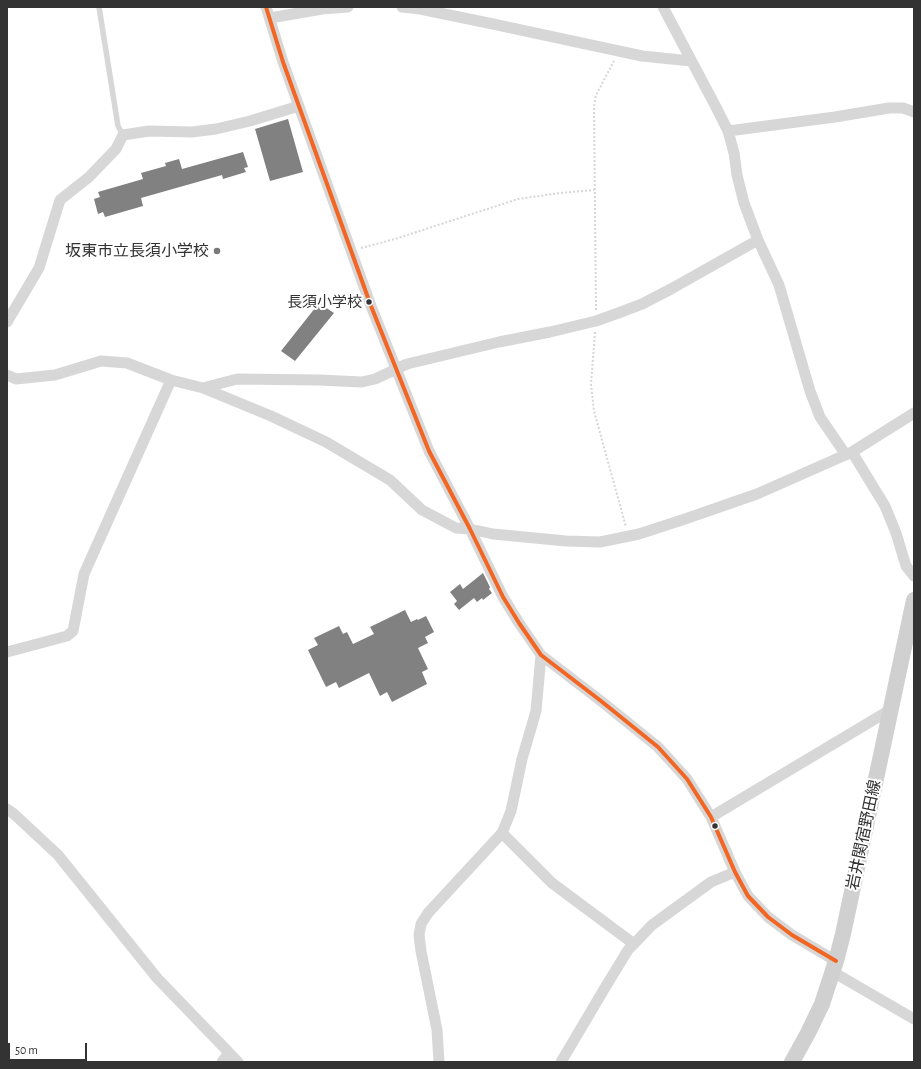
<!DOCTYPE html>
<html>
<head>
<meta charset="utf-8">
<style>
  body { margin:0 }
  #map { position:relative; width:921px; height:1069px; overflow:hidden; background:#fff; font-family:"Alegreya Sans",sans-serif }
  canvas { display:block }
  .frame { position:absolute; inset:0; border:8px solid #333; pointer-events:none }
  .scale { position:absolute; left:8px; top:1043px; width:79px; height:18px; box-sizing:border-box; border:2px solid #333; border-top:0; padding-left:5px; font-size:12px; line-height:14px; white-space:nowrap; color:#333; -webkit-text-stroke:3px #fff; paint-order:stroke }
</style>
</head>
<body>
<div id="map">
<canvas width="921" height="1069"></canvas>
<div class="frame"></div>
<div class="scale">50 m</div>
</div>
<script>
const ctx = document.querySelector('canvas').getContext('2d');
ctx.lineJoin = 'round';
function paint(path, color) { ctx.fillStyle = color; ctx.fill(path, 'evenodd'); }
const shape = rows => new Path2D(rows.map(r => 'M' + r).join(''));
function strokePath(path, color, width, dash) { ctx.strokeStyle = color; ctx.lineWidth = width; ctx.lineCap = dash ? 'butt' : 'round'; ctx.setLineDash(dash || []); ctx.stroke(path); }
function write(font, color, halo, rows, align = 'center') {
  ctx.font = font + ' "Alegreya Sans","Noto Sans JP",sans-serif'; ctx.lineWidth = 4; ctx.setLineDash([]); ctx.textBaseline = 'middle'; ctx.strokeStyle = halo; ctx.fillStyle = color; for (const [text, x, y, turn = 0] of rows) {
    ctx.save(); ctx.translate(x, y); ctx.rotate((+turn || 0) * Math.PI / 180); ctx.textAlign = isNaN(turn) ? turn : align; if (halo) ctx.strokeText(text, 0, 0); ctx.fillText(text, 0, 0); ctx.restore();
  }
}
paint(shape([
  [288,119,303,172,270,181,255,129],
  [243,152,248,167,244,168,246,172,223,179,222,175,141,198,143,206,105,217,103,212,98,214,94,199,100,197,98,192,143,179,141,173,166,166,165,163,179,159,182,169],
  [319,303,334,313,295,361,281,351],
  [483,573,490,587,489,589,492,593,483,600,482,598,477,602,474,598,459,610,454,604,457,601,450,592,460,584,463,589],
  [405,610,411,622,417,619,418,620,426,616,434,632,425,637,428,643,418,648,428,669,422,672,427,684,392,702,387,692,380,696,369,673,339,688,336,682,326,687,308,650,318,645,314,638,339,626,343,634,347,632,353,644,374,634,370,627]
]), '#818181');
strokePath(shape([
  [361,248,395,239,518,199,560,193,594,190],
  [596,310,594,107,596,95,614,61],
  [595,332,591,384,594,411,626,527]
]), '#d6d6d6', 2, [2, 2]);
strokePath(shape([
  [99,7,118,126,123,135]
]), '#d7d7d7', 5.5);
strokePath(shape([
  [266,7,283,62,371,306,429,451,470,529,503,597,519,623,541,655,601,701,658,747,687,779,711,817,735,872,748,896,768,917,792,935,836,961],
  [402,7,420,9,493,24,642,56,691,61],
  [663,7,717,109,728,131,734,153,737,175,744,203,758,240,779,285,810,391,820,417,846,455],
  [270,18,322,9,348,7],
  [728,131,835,117,889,108,903,108,914,112],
  [7,322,39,268,60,200,89,177,116,149,123,135,149,131,192,132,216,129,250,121,299,106],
  [7,375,16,379,55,375,101,361,127,363,171,380,203,388,271,416,326,442,390,480,422,510,456,528,470,529,493,534,566,541,600,542,639,534,685,519,757,494,852,452,914,413],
  [203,388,237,379,319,380,362,382,375,379,407,364,499,342,550,332,596,321,621,312,642,304,671,289,758,240],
  [852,452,885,506,896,533,906,566,914,576],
  [7,652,67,636,73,631,84,574,171,380],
  [7,809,14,814,58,855,157,978,238,1062],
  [711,817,890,710],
  [502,833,552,883,634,944],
  [833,972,914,1019],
  [222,1062,229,1053],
  [439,1062,437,1030,421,951,419,935,421,924,428,913,502,833,511,811,522,759,536,711,541,655],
  [561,1062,606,986,628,950,652,925,711,882,735,872]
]), '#d7d7d7', 11);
strokePath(shape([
  [792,1062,808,1033,822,1004,836,961,843,934,914,600]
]), '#d0d0d0', 16);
strokePath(shape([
  [266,7,283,62,371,306,429,451,470,529,503,597,519,623,541,655,601,701,658,747,687,779,711,817,735,872,748,896,768,917,792,935,836,961]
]), '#f26522', 4);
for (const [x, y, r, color] of [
  [217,251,4,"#7a7a7a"],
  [369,302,3.5,"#333"],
  [715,826,3.5,"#333"]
]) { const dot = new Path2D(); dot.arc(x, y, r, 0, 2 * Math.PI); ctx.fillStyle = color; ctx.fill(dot); strokePath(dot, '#fff', 1.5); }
write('15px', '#333', '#fff', [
  ["長須小学校",362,302]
], 'right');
write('16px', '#333', '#fff', [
  ["坂東市立長須小学校",209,251]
], 'right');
write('16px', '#333', '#fff', [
  ["岩井関宿野田線",864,835,-78]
]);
</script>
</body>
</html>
